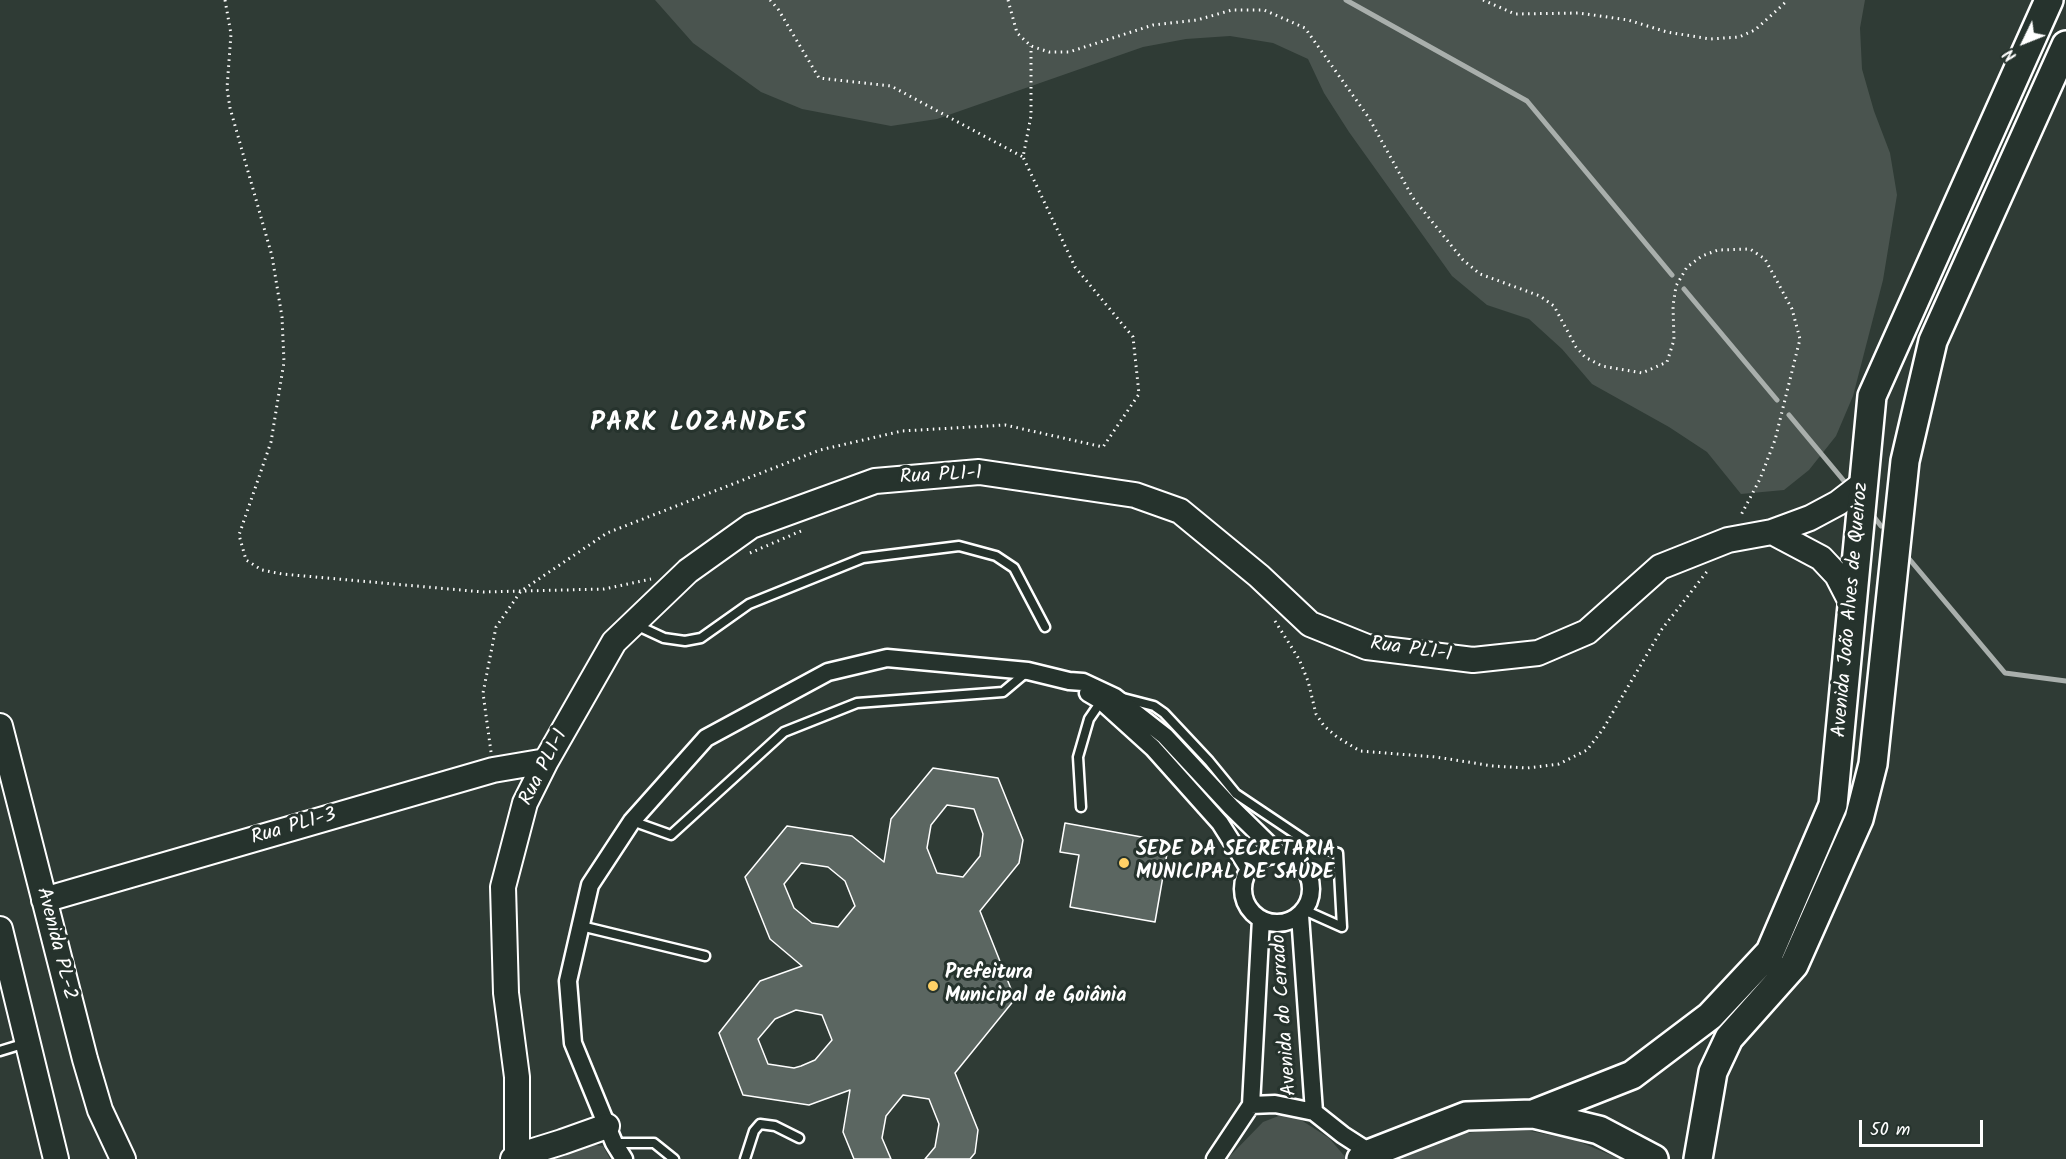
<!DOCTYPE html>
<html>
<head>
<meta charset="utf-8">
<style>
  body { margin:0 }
  #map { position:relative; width:2066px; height:1159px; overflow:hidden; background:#2f3b35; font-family:Kalam,sans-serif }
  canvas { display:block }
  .north { position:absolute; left:1994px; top:12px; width:60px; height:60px; -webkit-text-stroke:4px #26332d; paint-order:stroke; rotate:227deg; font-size:16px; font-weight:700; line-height:24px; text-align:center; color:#fff }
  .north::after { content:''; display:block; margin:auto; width:21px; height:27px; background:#fff; clip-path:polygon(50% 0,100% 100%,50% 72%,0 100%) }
  .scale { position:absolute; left:1859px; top:1120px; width:124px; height:27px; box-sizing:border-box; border:3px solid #fff; border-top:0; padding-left:8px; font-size:18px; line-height:21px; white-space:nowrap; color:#fff; -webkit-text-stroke:4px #26332d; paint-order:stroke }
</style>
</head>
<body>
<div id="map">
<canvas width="2066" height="1159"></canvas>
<div class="north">N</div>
<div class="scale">50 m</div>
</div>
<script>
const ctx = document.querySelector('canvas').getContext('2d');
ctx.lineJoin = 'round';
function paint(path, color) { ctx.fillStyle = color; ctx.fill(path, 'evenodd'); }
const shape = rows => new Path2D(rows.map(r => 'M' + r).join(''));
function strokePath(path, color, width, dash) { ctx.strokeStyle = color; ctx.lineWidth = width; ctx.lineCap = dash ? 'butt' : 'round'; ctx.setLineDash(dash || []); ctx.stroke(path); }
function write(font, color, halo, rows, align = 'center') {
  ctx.font = font + ' Kalam,sans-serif'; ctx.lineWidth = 6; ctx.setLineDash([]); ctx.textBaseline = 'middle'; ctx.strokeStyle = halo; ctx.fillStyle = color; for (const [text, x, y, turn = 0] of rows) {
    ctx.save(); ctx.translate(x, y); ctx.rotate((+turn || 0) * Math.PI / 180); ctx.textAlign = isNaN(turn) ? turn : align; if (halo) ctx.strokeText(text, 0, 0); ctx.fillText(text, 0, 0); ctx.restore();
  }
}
paint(shape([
  [655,0,1865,0,1860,28,1862,69,1874,111,1890,153,1897,195,1883,280,1853,396,1836,436,1809,470,1784,490,1741,494,1707,452,1669,427,1592,384,1562,349,1529,319,1487,305,1452,276,1349,132,1324,93,1308,59,1273,43,1230,36,1186,39,1143,47,937,119,891,126,802,109,761,92,693,43],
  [1281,1115,1301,1120,1329,1138,1347,1159,1227,1159,1263,1122],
  [1500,1129,1525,1130,1575,1140,1620,1159,1385,1159,1450,1135],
  [594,1145,603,1146,610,1159,554,1159,571,1150]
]), '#4a544f');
strokePath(shape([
  [1346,0,1527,101,1672,275],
  [1684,289,1777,400],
  [1789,415,1849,487],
  [1871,513,1881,526],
  [1905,554,2005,673,2066,681]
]), '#a9afac', 5);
const building = shape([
  [933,768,998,778,1023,840,1019,863,980,911,1015,999,955,1073,978,1130,975,1153,970,1159,925,1159,935,1147,939,1124,929,1099,903,1095,886,1116,882,1138,891,1159,854,1159,843,1132,850,1090,809,1105,743,1095,719,1033,760,981,802,966,770,939,745,877,787,826,852,836,884,862,891,819,933,768],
  [947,805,974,809,983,834,980,856,963,877,937,873,927,848,931,825,947,805],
  [801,863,828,867,845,881,855,906,838,927,812,923,794,908,784,884,801,863],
  [796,1010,822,1015,832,1040,815,1060,801,1066,794,1068,768,1064,758,1039,775,1019,796,1010],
  [1065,823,1169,842,1155,922,1070,907,1079,855,1060,852,1065,823]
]);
paint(building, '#5b6661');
strokePath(building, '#fff', 1.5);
const lane = shape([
  [636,625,664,638,685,641,701,638,749,604,863,558,959,546,996,556,1014,568,1045,627],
  [1123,698,1154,706,1164,713,1209,761,1236,794,1312,845,1338,853,1342,927,1304,910],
  [1081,807,1078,757,1089,719,1102,700],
  [632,821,671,835,784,732,857,703,1003,692,1028,671],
  [581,926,705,956],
  [0,1051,26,1043],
  [614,1143,654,1143,674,1159],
  [745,1159,754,1131,760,1124,775,1126,799,1138]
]);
const street = shape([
  [1088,693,1100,700,1153,748,1220,823,1249,869],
  '1243 889a34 34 0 1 1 68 0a34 34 0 1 1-68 0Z',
  [1300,915,1314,1112,1343,1135,1371,1153],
  [1251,1105,1261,919],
  [624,1159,614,1143,573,1043,568,981,590,885,632,821,706,738,828,672,887,658,1028,671,1069,681,1083,682,1115,697,1165,736,1231,807,1280,855],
  [1215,1159,1251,1105,1275,1104,1314,1112]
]);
const secondary = shape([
  [1772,532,1821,558,1837,575,1852,604],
  [0,726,85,1059,100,1110,123,1159],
  [44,900,493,770,546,761],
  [0,929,56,1159],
  [517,1156,517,1077,506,993,503,887,525,803,546,761,614,642,688,571,751,526,875,481,979,472,1135,495,1180,511,1259,576,1310,624,1367,647,1473,660,1538,653,1587,632,1660,567,1728,540,1772,532,1810,518,1838,503,1864,483],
  [513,1159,517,1156,562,1142,607,1126]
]);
const primary = shape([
  [1533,1114,1632,1075,1710,1016,1770,952,1833,805,1872,396,2049,0],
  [1361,1159,1371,1153,1466,1116,1533,1114,1599,1130,1654,1159],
  [1698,1159,1713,1072,1729,1038,1794,965,1859,819,1873,764,1905,461,1933,341,2066,45]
]);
strokePath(lane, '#fff', 13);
strokePath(street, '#fff', 21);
strokePath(secondary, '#fff', 28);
strokePath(primary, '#fff', 32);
strokePath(shape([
  [225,0,231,34,227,88,230,108,272,256,282,317,284,362,271,442,239,535,246,560,262,570,282,574,483,592,604,589,651,579],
  [770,0,778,9,819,78,891,86,1023,157],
  [1008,0,1017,33,1031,46,1049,52,1069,52,1153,25,1197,20,1232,10,1264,10,1305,28,1369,118,1413,198,1463,260,1480,274,1540,296,1554,306,1576,347,1585,357,1602,366,1642,373,1667,362,1674,340,1673,306,1676,286,1687,267,1702,256,1718,250,1750,249,1765,259,1792,309,1800,339,1775,440,1760,479,1740,517],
  [1483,0,1515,14,1579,13,1628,20,1667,32,1710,39,1739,37,1755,30,1788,0],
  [750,553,801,531],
  [1275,621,1299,659,1308,681,1316,714,1324,726,1337,737,1360,751,1436,757,1493,766,1527,768,1559,764,1587,750,1603,729,1662,629,1709,569],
  [491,752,483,693,496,627,521,591,607,533,820,450,902,431,1005,425,1103,447,1139,394,1133,337,1075,267,1023,157,1031,116,1031,46]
]), '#fff', 3, [1.5, 4.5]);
strokePath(lane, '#26332d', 8);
strokePath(street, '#26332d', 16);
strokePath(secondary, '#26332d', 24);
strokePath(primary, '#26332d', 27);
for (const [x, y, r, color] of [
  [1124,863,6,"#ffd166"],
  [933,986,6,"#ffd166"]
]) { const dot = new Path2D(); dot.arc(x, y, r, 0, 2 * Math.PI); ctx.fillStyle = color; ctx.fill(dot); strokePath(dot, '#26332d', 2); }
write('20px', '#fff', '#26332d', [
  ["Rua PL1-1",941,477,-3],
  ["Avenida João Alves de Queiroz",1852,610,-85],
  ["Rua PL1-1",1411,651,8],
  ["Rua PL1-1",545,768,-63],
  ["Rua PL1-3",294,828,-16],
  ["Avenida PL-2",55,944,76],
  ["Avenida do Cerrado",1286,1015,-94]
]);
write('bold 20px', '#fff', '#26332d', [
  ["SEDE DA SECRETARIA",1136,852],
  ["MUNICIPAL DE SAÚDE",1136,875],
  ["Prefeitura",945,975],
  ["Municipal de Goiânia",945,998]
], 'left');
ctx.letterSpacing = '1.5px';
write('bold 26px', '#fff', '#26332d', [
  ["PARK LOZANDES",699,426]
]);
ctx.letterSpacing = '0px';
</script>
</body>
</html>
